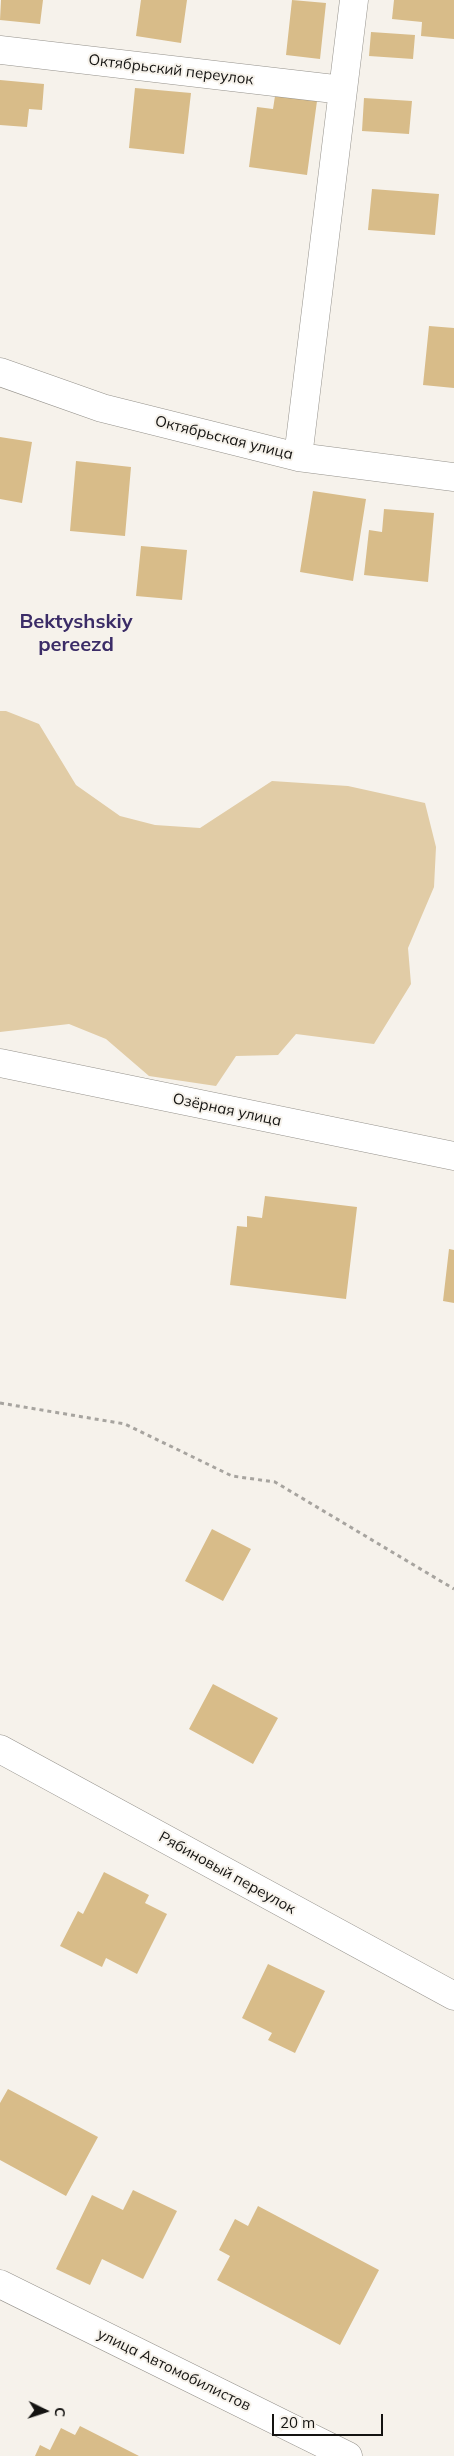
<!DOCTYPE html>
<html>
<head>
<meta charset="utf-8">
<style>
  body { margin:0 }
  #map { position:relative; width:454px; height:2456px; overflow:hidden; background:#f6f2eb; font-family:Mulish,sans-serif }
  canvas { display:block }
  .north { position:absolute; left:20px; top:2386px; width:50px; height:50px; -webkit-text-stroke:4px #f6f2eb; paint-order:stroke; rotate:94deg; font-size:14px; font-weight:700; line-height:20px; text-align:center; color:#141311 }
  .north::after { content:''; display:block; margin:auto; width:18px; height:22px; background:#141311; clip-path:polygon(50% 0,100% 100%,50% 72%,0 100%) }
  .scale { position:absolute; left:272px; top:2414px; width:111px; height:22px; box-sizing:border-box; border:2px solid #141311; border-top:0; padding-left:6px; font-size:15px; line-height:18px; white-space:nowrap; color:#141311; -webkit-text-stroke:4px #f6f2eb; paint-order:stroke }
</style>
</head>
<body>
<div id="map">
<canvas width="454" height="2456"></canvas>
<div class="north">С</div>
<div class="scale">20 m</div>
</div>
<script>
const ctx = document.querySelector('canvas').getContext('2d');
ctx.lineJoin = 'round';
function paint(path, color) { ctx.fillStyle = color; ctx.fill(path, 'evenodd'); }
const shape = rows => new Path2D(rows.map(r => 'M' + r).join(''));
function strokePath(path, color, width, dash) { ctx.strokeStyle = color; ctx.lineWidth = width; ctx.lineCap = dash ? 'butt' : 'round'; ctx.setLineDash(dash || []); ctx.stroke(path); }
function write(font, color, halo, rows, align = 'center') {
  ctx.font = font + ' Mulish,sans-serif'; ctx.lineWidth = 4; ctx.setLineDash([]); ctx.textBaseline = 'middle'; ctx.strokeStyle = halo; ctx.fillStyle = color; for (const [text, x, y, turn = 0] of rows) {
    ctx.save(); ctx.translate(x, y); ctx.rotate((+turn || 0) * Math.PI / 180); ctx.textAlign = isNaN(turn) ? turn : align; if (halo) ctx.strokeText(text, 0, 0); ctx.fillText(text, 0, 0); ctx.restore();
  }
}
paint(shape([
  [0,711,6,711,39,724,76,785,120,816,155,825,200,828,272,781,348,786,425,803,436,847,434,887,408,948,411,984,374,1044,296,1034,278,1055,236,1056,216,1086,149,1076,106,1039,69,1024,0,1032]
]), '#e1cca6');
paint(shape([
  [1,0,43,0,40,24,0,20],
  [141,0,187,0,181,43,136,36],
  [292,0,326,3,320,59,286,55],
  [394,0,454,0,454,39,421,36,422,22,392,19],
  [371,32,415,35,413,59,369,56],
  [0,80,44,84,42,110,29,109,27,127,0,125],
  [135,88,191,93,184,154,129,148],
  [275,96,317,101,307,175,249,167,257,107,273,109],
  [364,98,412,101,409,134,362,131],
  [372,189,439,194,435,235,368,230],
  [429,326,454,328,454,388,423,385],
  [0,437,32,442,22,503,0,499],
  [76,461,131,467,125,536,70,531],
  [313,491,366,499,353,581,300,572],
  [384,509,434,513,428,582,364,575,369,530,382,532],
  [141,546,187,550,182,600,136,596],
  [265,1196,357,1207,346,1299,230,1285,237,1226,247,1227,247,1216,262,1218],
  [449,1249,454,1250,454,1303,443,1301],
  [212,1529,251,1549,223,1601,185,1581],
  [213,1684,278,1718,253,1764,189,1729],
  [104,1872,149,1895,145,1903,167,1914,137,1974,106,1958,102,1967,60,1946,78,1911,83,1914],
  [268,1964,325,1991,295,2053,268,2040,272,2033,242,2018],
  [8,2089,98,2137,66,2196,0,2160,0,2103],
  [133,2190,177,2211,143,2279,102,2259,90,2285,56,2269,92,2195,123,2210],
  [258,2206,379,2270,340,2345,217,2280,230,2256,219,2250,235,2219,248,2226],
  [80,2426,139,2456,35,2456,40,2445,50,2450,61,2428,75,2435]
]), '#d8bc89');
const minor = shape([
  [0,50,343,90],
  [0,372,102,408,298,457,454,477],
  [298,457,354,0],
  [0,1063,454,1156],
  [0,1749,454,1996],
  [0,2284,348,2456]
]);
strokePath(minor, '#95928c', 29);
strokePath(shape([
  [0,1403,125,1424,232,1476,275,1482,454,1589]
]), '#a7a49f', 3, [4, 4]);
strokePath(minor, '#fff', 28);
write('15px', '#141311', '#f6f2eb', [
  ["Октябрьский переулок",171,70,7],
  ["Октябрьская улица",224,438,14],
  ["Озёрная улица",227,1110,12],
  ["Рябиновый переулок",227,1873,29],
  ["улица Автомобилистов",174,2370,26]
]);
write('bold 20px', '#3b2c67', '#f6f2eb', [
  ["Bektyshskiy",76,622],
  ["pereezd",76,645]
]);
</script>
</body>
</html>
